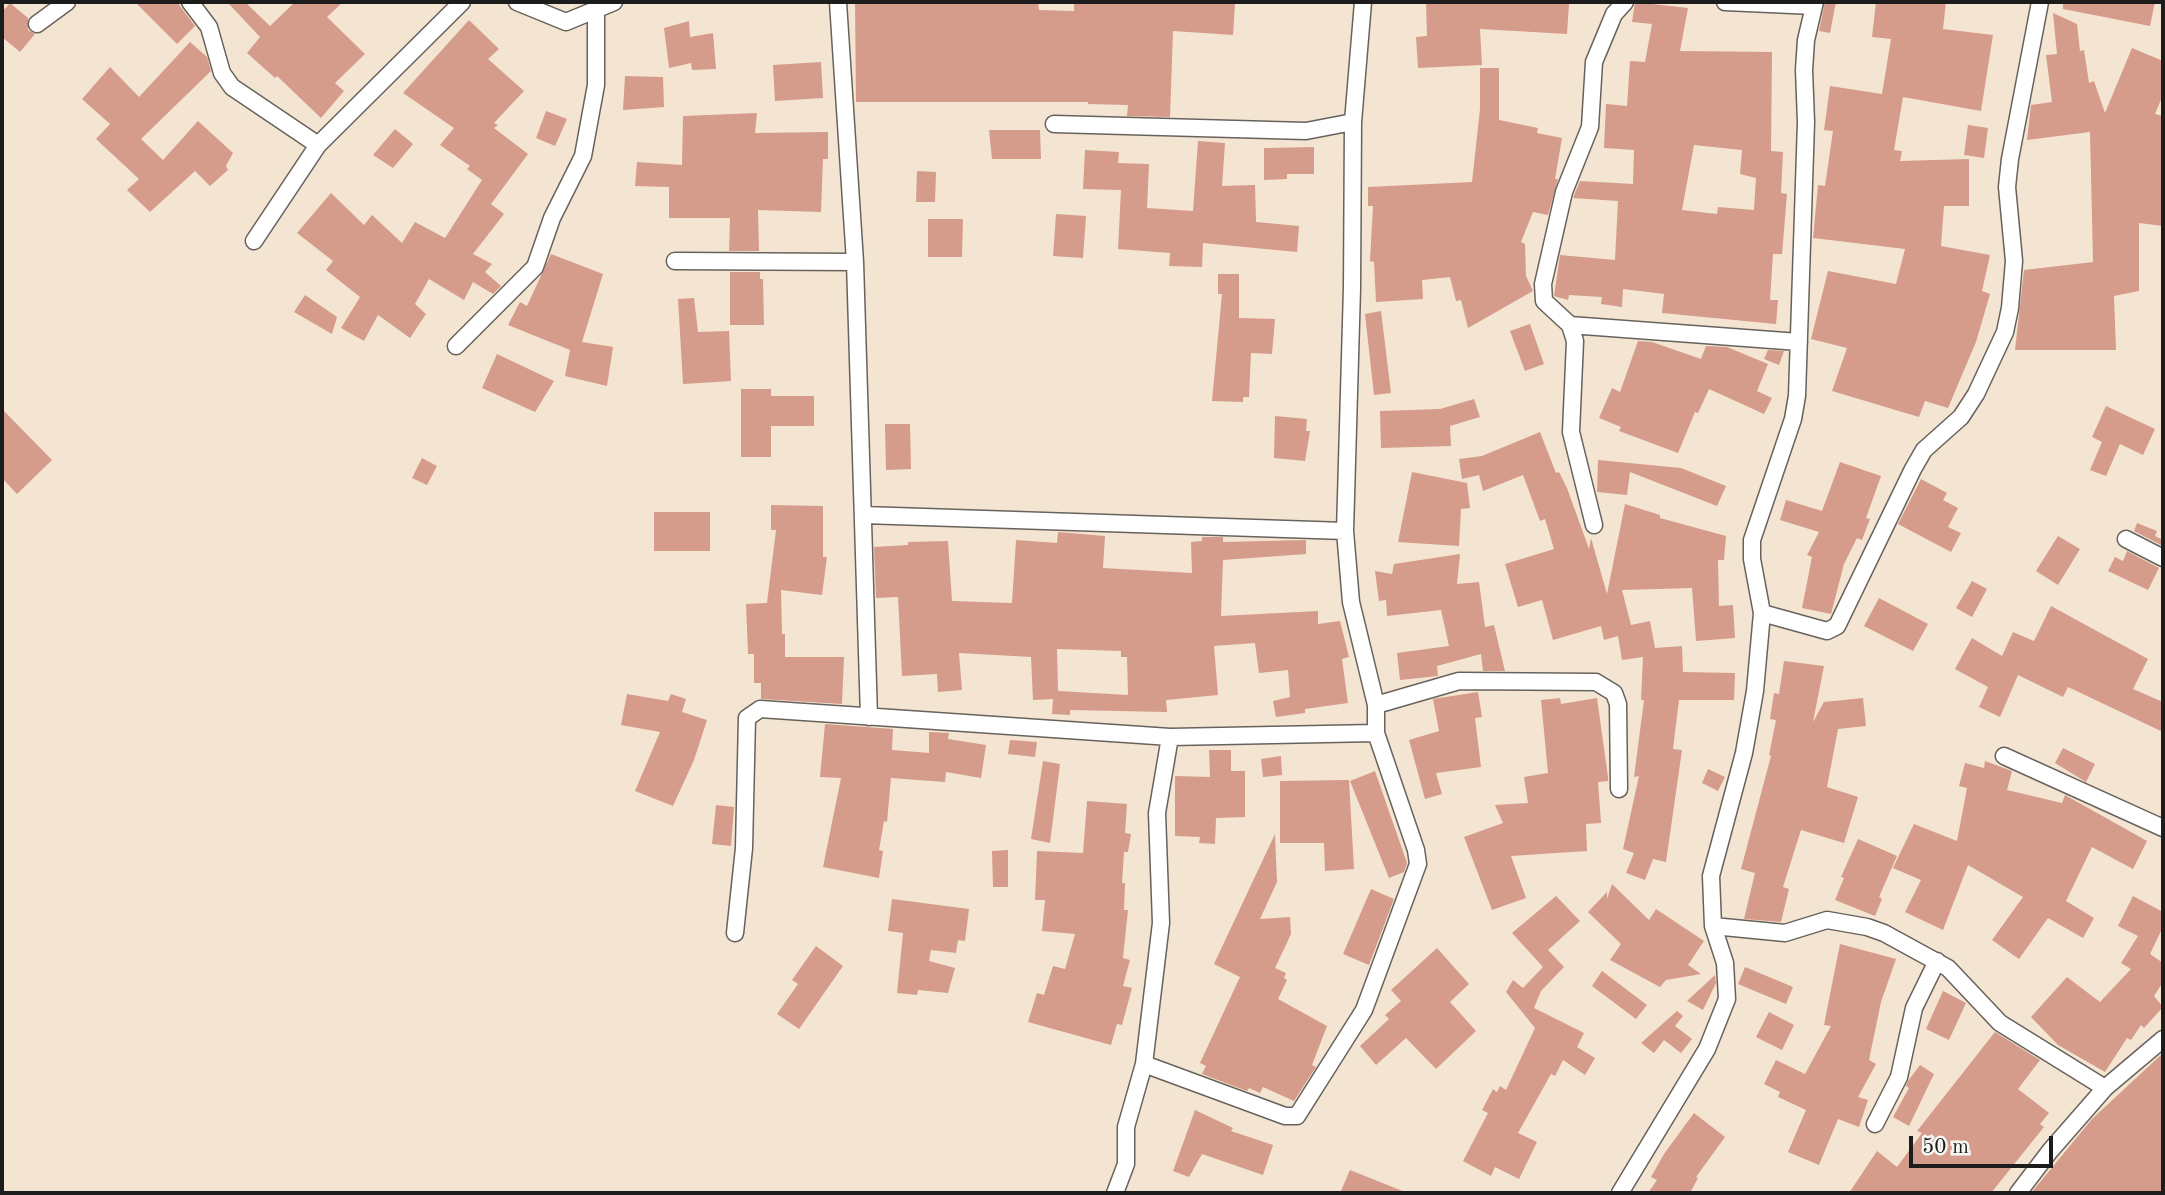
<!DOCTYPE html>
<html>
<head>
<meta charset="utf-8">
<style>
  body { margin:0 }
  #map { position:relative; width:2165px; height:1195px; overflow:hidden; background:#f4e5d2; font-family:"Old Standard TT",serif }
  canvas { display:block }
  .frame { position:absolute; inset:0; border:4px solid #1c1c1c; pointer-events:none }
  .scale { position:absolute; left:1909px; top:1136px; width:144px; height:32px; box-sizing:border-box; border:4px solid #1c1c1c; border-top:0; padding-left:9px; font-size:21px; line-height:24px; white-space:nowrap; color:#1c1c1c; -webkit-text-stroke:5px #f6f6f2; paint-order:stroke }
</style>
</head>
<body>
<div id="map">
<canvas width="2165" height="1195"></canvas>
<div class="frame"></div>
<div class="scale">50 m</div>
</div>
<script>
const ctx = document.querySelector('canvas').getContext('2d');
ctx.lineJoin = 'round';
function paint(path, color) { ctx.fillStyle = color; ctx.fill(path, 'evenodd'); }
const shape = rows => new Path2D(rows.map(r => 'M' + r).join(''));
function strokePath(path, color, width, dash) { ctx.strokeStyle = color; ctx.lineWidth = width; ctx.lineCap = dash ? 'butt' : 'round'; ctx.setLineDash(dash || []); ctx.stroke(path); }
paint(shape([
  [135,2,177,2,195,26,177,44],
  [231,2,245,2,270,26,295,2,343,2,327,17,365,54,335,83,344,91,321,118,277,76,275,78,247,53,260,37,229,4],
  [855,2,1038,3,1039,10,1074,11,1074,3,1235,4,1233,35,1173,31,1170,117,1127,116,1128,105,1088,104,1088,102,856,102],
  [1426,2,1569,4,1567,34,1480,29,1482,65,1418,68,1416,37,1427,36],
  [1635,2,1688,8,1680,51,1772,52,1771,151,1783,152,1781,193,1787,194,1782,254,1773,254,1770,300,1778,300,1776,324,1662,313,1664,294,1623,289,1622,307,1601,304,1602,297,1569,295,1568,300,1554,296,1560,255,1615,260,1618,201,1573,198,1580,181,1633,184,1634,150,1604,148,1606,104,1627,106,1630,61,1645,62,1652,24,1632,22],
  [1694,145,1742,150,1740,174,1756,178,1754,210,1718,207,1717,214,1682,210],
  [1825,2,1836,2,1830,33,1819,31],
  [1876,2,1946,2,1943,29,1993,35,1981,111,1903,97,1894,150,1902,151,1900,161,1969,159,1969,206,1944,206,1941,246,1990,255,1982,291,1990,294,1976,342,1948,408,1925,401,1919,417,1832,391,1847,348,1811,339,1828,271,1896,284,1905,249,1813,238,1818,185,1825,186,1833,131,1824,130,1830,86,1882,94,1891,39,1872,37],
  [2063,2,2155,2,2150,26,2063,9],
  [10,3,28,18,28,30,35,34,20,52,2,37,2,12],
  [2053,13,2077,24,2080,51,2084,50,2089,83,2094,81,2105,113,2132,48,2163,61,2163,95,2155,114,2163,116,2163,226,2139,223,2139,291,2114,296,2116,350,2015,350,2024,270,2093,262,2090,132,2027,140,2031,105,2052,102,2046,55,2057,54],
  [469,20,499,49,488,59,524,91,494,123,498,125,494,128,528,154,491,204,504,214,473,254,492,264,485,272,501,286,493,294,473,282,464,300,429,279,415,304,426,314,410,338,378,315,364,341,341,328,360,297,326,270,333,261,297,233,331,193,364,225,372,215,402,243,415,222,445,238,482,180,467,169,470,166,440,145,454,128,403,93],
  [689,21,690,37,713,33,716,69,692,70,691,63,669,68,664,28],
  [190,42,207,57,211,71,141,139,163,160,198,121,233,153,226,166,228,170,210,186,195,171,150,212,127,190,139,179,96,139,110,124,82,99,110,67,139,97],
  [821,62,823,98,775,101,773,65],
  [1480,68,1499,68,1499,120,1538,128,1537,133,1562,138,1555,179,1558,179,1548,215,1533,212,1521,242,1525,244,1526,276,1533,291,1468,328,1461,300,1456,301,1450,277,1422,280,1423,299,1376,302,1374,262,1370,261,1373,206,1368,206,1368,187,1472,182,1480,109],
  [625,76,663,77,664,107,623,110],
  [546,111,567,119,555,146,536,138],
  [757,113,755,133,828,132,828,159,823,159,821,212,758,210,759,251,729,251,730,218,669,218,669,187,635,186,637,162,682,165,683,116],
  [1968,125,1988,128,1984,158,1964,155],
  [395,129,413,144,393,168,373,155],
  [989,130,1040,130,1041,159,992,159],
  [1198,141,1225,143,1222,186,1255,185,1256,222,1299,226,1297,252,1203,243,1202,267,1169,266,1170,253,1118,249,1121,190,1083,189,1085,150,1119,152,1118,163,1149,164,1147,208,1193,211],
  [1314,147,1314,174,1287,174,1287,179,1264,180,1264,148],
  [917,171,936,172,935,202,916,202],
  [1056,214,1086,216,1083,258,1053,256],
  [928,219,963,219,962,257,928,257],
  [551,254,603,274,582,342,613,347,607,386,565,376,570,350,508,325,520,302,527,306],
  [730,272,760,272,760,279,763,279,764,325,730,325],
  [1218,274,1239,274,1239,318,1275,319,1272,354,1251,353,1249,397,1243,397,1243,402,1212,401,1222,294,1218,294],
  [305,295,337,317,332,334,294,312],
  [694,298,698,332,729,331,731,381,683,384,678,299],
  [1381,311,1391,393,1374,395,1365,314],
  [1530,324,1544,364,1525,371,1510,331],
  [1638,341,1652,342,1701,359,1706,346,1727,347,1768,364,1757,391,1772,398,1764,414,1709,389,1698,413,1695,412,1678,453,1619,431,1621,427,1599,418,1612,388,1620,392],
  [1768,350,1784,351,1779,365,1764,359],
  [497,354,554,381,535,412,482,388],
  [741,389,771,389,771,396,814,396,814,426,771,426,771,457,741,457],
  [1474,399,1480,417,1450,426,1451,446,1381,448,1380,411,1440,409],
  [2106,406,2155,429,2143,455,2120,444,2106,476,2090,470,2102,442,2092,437],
  [2,409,52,460,17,494,2,478],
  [1275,416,1307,419,1306,431,1310,431,1305,461,1274,458],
  [885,424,910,424,911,469,886,470],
  [1540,432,1556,473,1559,472,1567,488,1589,549,1591,538,1607,594,1625,504,1660,515,1660,518,1726,536,1724,560,1718,560,1719,606,1733,605,1735,638,1696,641,1692,588,1622,590,1631,625,1650,621,1655,648,1682,646,1683,672,1735,673,1734,700,1679,700,1673,749,1682,750,1666,862,1653,859,1645,880,1626,873,1634,853,1623,849,1639,776,1634,777,1644,700,1641,700,1643,657,1622,660,1618,636,1604,640,1601,626,1553,640,1542,600,1518,607,1505,564,1554,549,1545,519,1540,521,1523,475,1483,491,1479,475,1462,479,1459,459,1482,456],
  [422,458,437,466,427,485,412,478],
  [1598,460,1681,468,1726,486,1717,506,1630,472,1627,495,1597,492],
  [1840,462,1881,476,1866,518,1870,519,1862,540,1857,538,1844,564,1831,614,1802,608,1812,557,1807,555,1819,532,1780,520,1786,500,1822,511],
  [1412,472,1467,483,1470,508,1461,509,1459,546,1398,542],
  [1921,479,1947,493,1943,500,1958,508,1948,527,1961,533,1951,552,1898,524],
  [771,505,823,506,823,557,827,557,822,595,781,590,782,634,785,634,785,657,844,657,842,704,761,699,761,683,754,683,754,654,748,654,746,604,767,603,776,530,771,530],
  [654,512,710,512,710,551,654,551],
  [2137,523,2157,531,2155,536,2163,540,2163,546,2134,531],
  [1058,532,1105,536,1103,568,1192,573,1191,542,1202,541,1202,537,1223,537,1223,542,1306,540,1306,554,1223,560,1221,616,1318,611,1318,624,1340,621,1349,657,1342,659,1348,703,1305,709,1305,713,1276,717,1273,701,1290,697,1288,670,1259,673,1255,643,1214,646,1218,695,1166,700,1167,712,1070,710,1070,715,1052,714,1053,699,1033,700,1031,657,959,653,962,690,938,692,937,674,902,676,898,597,876,598,874,547,908,545,908,542,948,541,952,601,1012,603,1016,540,1057,543],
  [1057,649,1121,651,1121,657,1127,657,1128,695,1058,691],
  [2058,536,2080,549,2058,585,2036,571],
  [2127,551,2159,568,2148,590,2108,571,2115,557,2123,561],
  [1460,554,1457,584,1479,582,1485,627,1494,625,1505,671,1483,671,1481,654,1437,666,1438,676,1400,680,1397,653,1449,646,1441,610,1387,616,1386,600,1379,601,1375,571,1392,574,1394,564],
  [1972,581,1987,589,1972,617,1956,608],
  [1879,598,1928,624,1913,651,1864,626],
  [2051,606,2148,659,2133,689,2163,702,2163,732,2068,687,2063,697,2018,675,2000,717,1979,707,1988,687,1955,669,1972,638,2002,656,2013,632,2034,641],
  [1784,661,1824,666,1813,722,1824,702,1863,698,1866,726,1838,729,1827,787,1858,797,1844,843,1801,830,1783,887,1789,889,1781,922,1744,919,1755,873,1741,869,1771,756,1769,755,1776,720,1770,719,1774,693,1779,694],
  [1478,692,1482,717,1475,718,1481,767,1436,773,1442,794,1425,799,1409,740,1439,731,1433,699],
  [627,694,668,701,671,694,686,699,682,712,707,720,694,760,673,806,635,791,660,732,621,725],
  [1560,698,1561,704,1597,698,1608,777,1608,781,1598,782,1601,823,1586,824,1587,851,1511,856,1526,898,1492,910,1464,837,1503,823,1495,805,1528,803,1524,777,1548,773,1541,700],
  [825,724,893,729,892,750,929,753,929,732,949,733,948,739,986,745,981,778,946,772,945,782,891,778,887,822,884,821,879,850,883,851,879,878,823,867,841,778,820,777],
  [1010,740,1037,742,1035,757,1008,754],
  [2063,748,2095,764,2086,782,2055,763],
  [1209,750,1231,750,1231,771,1245,771,1245,817,1216,818,1215,844,1199,843,1200,837,1175,836,1175,776,1210,777],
  [1281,756,1282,775,1263,777,1261,759],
  [1043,761,1060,764,1050,843,1031,839],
  [1985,761,2012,771,2007,790,2062,803,2065,795,2147,841,2133,869,2092,847,2066,901,2094,918,2083,938,2048,918,2019,959,1992,940,2023,897,1968,865,1943,930,1905,912,1921,880,1893,868,1914,824,1957,841,1967,788,1959,786,1965,763,1984,768],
  [1708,769,1725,777,1718,791,1702,783],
  [1375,771,1407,863,1404,872,1389,878,1350,781],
  [1349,780,1354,869,1325,871,1324,843,1280,843,1280,781],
  [1087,801,1127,804,1125,833,1131,834,1128,852,1124,852,1122,883,1125,883,1124,910,1128,910,1123,958,1130,960,1123,986,1132,988,1122,1025,1117,1024,1111,1045,1028,1022,1037,993,1044,995,1053,966,1065,969,1075,934,1042,931,1045,900,1035,900,1037,851,1083,853],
  [716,805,734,807,731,846,712,844],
  [1275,834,1277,882,1260,919,1290,917,1291,934,1275,968,1286,973,1284,978,1287,980,1278,999,1327,1026,1312,1065,1316,1067,1294,1101,1263,1087,1260,1093,1249,1088,1247,1091,1202,1074,1206,1066,1200,1063,1240,977,1214,964],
  [1858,839,1897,856,1879,897,1882,899,1875,916,1835,900,1844,878,1841,877],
  [1008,850,1008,887,993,887,992,851],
  [1612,884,1649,920,1656,909,1704,941,1688,965,1701,974,1666,980,1660,987,1610,960,1621,944,1588,912,1607,892,1607,899],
  [1371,889,1394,899,1369,965,1343,954],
  [1556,896,1580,921,1548,950,1564,967,1541,991,1534,1008,1584,1033,1577,1047,1595,1058,1585,1075,1563,1060,1555,1076,1551,1074,1518,1133,1537,1142,1519,1179,1495,1167,1491,1176,1463,1161,1488,1113,1482,1110,1493,1089,1497,1092,1500,1086,1506,1090,1535,1028,1506,992,1513,980,1523,988,1543,967,1512,933],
  [2133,896,2163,912,2163,927,2150,954,2163,963,2163,982,2154,996,2163,1007,2144,1028,2141,1025,2131,1040,2127,1038,2105,1072,2058,1045,2031,1017,2067,977,2100,1002,2131,969,2121,963,2138,936,2118,926],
  [892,899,969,909,965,941,958,940,956,953,931,950,929,961,955,968,948,993,918,990,917,995,897,993,903,933,888,931],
  [1840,944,1896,959,1881,1002,1869,1060,1876,1064,1858,1097,1868,1100,1859,1127,1838,1119,1819,1165,1788,1152,1806,1110,1778,1097,1780,1092,1764,1084,1776,1060,1805,1074,1831,1026,1824,1025],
  [816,946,843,966,799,1029,777,1014,798,984,792,980],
  [1437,948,1469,984,1450,1002,1476,1031,1436,1069,1406,1038,1376,1065,1360,1046,1389,1019,1385,1015,1401,1001,1391,990],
  [1745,967,1793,987,1786,1004,1738,984],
  [1602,971,1647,1005,1636,1019,1592,986],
  [1715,975,1716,983,1703,1010,1687,1001],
  [1943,991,1966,1003,1949,1040,1926,1029],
  [1677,1011,1683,1016,1675,1026,1692,1039,1681,1053,1664,1040,1654,1053,1641,1043],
  [1769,1012,1794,1025,1782,1050,1756,1037],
  [1995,1032,2040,1060,2018,1089,2049,1113,2040,1124,2044,1127,1991,1193,1849,1193,1877,1151,1897,1167,1922,1133,1917,1131],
  [2163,1053,2163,1193,2031,1193,2092,1119],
  [1920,1065,1934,1074,1909,1126,1893,1117,1909,1088,1906,1086,1908,1081],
  [1195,1110,1233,1128,1231,1131,1273,1145,1263,1175,1202,1154,1189,1177,1173,1171],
  [1694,1113,1725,1137,1696,1177,1698,1178,1690,1193,1648,1193,1657,1180,1651,1177,1664,1154],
  [1350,1170,1405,1192,1405,1193,1340,1193]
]), '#d59b8b');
const street = shape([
  [190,2,209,27,222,73,232,87,318,145],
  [517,2,566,22,614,2],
  [838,2,855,262,869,717],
  [1725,2,1814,6],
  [37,24,67,2],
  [1054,124,1306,131,1353,122],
  [254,241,318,145,462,2],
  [675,261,855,262],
  [1570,325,1799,342],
  [456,346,535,267,552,218,583,156,596,85,596,10],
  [864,515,1345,531],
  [1594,525,1571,432,1575,341,1570,325,1544,301,1543,284,1564,192,1590,127,1594,62,1614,14,1625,2],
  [2126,539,2163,558],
  [1762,613,1827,631,1837,626,1913,469,1924,450,1961,417,1976,394,2005,332,2010,308,2014,261,2007,187,2010,159,2040,2],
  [1376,705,1459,681,1596,682,1614,693,1618,704,1619,789],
  [2004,756,2163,828],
  [1713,926,1785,933,1827,920,1867,927,1884,933,1948,968,2000,1023,2105,1088],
  [735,933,744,848,747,718,760,709,1170,737,1376,733],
  [1144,1064,1285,1116,1297,1116,1364,1010,1418,864,1416,850,1376,733,1376,705,1351,602,1345,531,1352,288,1353,122,1363,2],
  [1875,1124,1899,1077,1914,1008,1937,961],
  [1115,1193,1126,1164,1126,1127,1144,1064,1161,923,1157,813,1170,737],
  [1620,1193,1707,1049,1727,999,1725,963,1713,926,1711,876,1744,753,1755,691,1762,613,1752,559,1752,540,1793,419,1797,396,1806,122,1804,70,1806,40,1815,2],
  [2018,1193,2050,1151,2105,1088,2163,1039]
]);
strokePath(street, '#68625c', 19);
strokePath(street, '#fff', 16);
</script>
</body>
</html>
